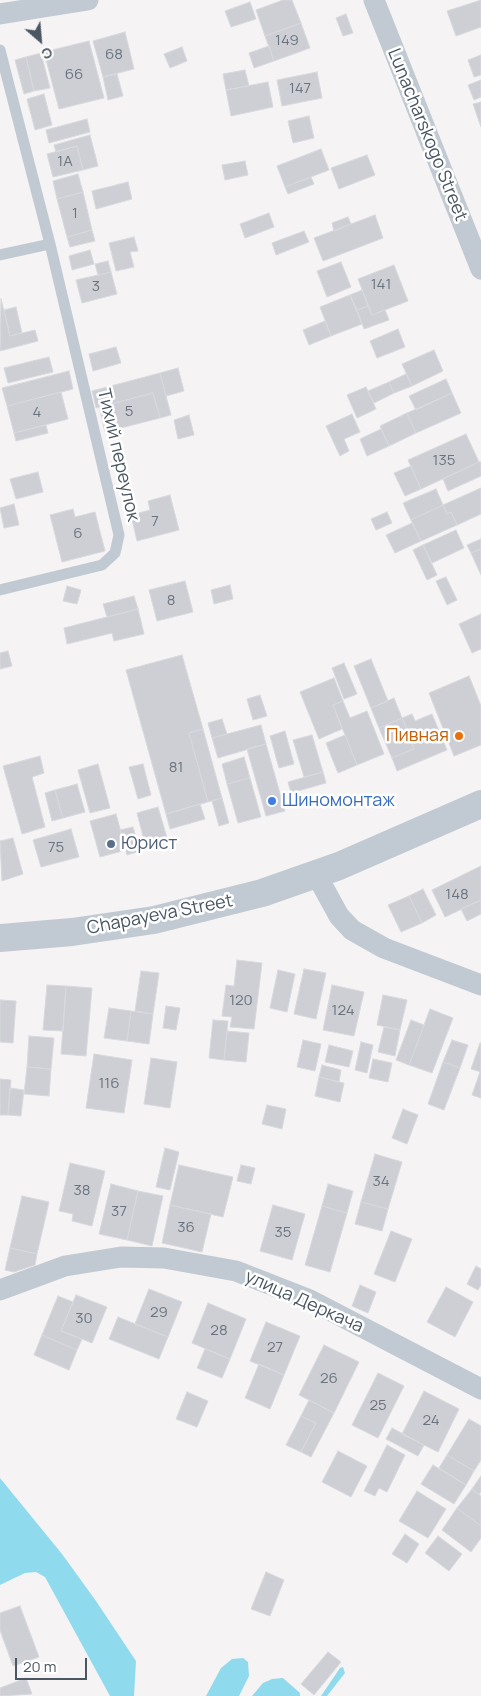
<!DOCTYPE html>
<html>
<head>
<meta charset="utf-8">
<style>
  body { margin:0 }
  #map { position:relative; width:481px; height:1696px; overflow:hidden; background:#f5f3f3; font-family:Manrope,sans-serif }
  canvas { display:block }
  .north { position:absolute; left:15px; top:15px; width:50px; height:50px; -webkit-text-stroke:4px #fff; paint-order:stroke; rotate:153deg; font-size:14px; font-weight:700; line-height:20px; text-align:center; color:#4a5661 }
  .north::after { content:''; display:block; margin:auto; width:18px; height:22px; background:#4a5661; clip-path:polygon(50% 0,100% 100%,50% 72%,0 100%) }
  .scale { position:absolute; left:15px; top:1658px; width:72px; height:22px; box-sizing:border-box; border:2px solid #4a5661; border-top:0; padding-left:6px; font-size:15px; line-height:18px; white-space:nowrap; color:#4a5661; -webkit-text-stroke:4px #fff; paint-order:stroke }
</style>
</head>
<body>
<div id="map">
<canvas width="481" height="1696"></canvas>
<div class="north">С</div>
<div class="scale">20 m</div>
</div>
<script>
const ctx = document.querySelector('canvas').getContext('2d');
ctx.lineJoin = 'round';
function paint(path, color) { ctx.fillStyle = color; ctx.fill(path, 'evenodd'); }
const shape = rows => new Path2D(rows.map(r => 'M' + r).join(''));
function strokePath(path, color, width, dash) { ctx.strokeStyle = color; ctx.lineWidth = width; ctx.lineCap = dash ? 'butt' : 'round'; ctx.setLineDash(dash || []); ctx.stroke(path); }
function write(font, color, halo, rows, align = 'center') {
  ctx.font = font + ' Manrope,sans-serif'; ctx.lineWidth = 5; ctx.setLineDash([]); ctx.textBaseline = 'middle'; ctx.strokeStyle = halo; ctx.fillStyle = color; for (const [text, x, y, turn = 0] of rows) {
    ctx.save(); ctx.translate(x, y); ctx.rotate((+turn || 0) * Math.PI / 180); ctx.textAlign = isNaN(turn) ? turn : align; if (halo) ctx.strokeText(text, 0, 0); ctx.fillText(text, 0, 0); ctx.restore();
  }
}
paint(shape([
  [0,1478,62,1554,96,1601,136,1661,134,1696,110,1696,45,1577,36,1572,25,1573,0,1585],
  [243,1658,248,1662,249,1676,239,1696,206,1696,221,1668,232,1659],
  [343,1667,345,1673,327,1696,321,1696,340,1668],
  [283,1678,300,1693,300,1696,252,1696,263,1683,272,1679]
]), '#90daee');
const building = shape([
  [283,0,292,0,301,23,265,36,256,10,283,0],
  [481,0,481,27,456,36,447,11,481,0],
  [250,2,256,19,231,27,225,11,250,2],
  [346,14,353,33,343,36,336,18,346,14],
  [301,23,310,48,274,61,265,36,301,23],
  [125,32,134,69,103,77,93,41,125,32],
  [89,41,104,98,59,109,44,52,89,41],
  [269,46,274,61,254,68,249,53,269,46],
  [182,47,187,61,170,68,164,54,182,47],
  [41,53,50,88,34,91,26,57,41,53],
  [481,55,481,75,474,77,468,60,481,55],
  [26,57,34,91,24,94,15,60,26,57],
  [245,70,249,86,226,90,223,74,245,70],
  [317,72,322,98,282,106,277,80,317,72],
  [117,74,123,96,108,100,103,77,117,74],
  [481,80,481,97,474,100,468,85,481,80],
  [268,82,273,107,231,116,226,90,268,82],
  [44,94,52,125,35,130,27,99,44,94],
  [481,102,481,127,473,104,481,102],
  [309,116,314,138,293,143,288,121,309,116],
  [87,119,90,132,49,143,46,130,87,119],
  [90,135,98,166,83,170,77,146,56,152,54,145,90,135],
  [77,146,83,170,53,177,47,154,77,146],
  [321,149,329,170,285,187,277,166,321,149],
  [367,155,375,175,339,189,331,168,367,155],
  [245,161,248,175,225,180,222,165,245,161],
  [78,174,83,192,57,199,53,181,78,174],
  [311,177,314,184,288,194,285,187,311,177],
  [128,182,132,199,96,209,92,191,128,182],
  [83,192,92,230,67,237,57,199,83,192],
  [269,213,274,227,245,238,240,224,269,213],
  [375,215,383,238,323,261,314,238,375,215],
  [348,217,351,224,334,231,332,223,348,217],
  [92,230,95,241,70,247,67,237,92,230],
  [304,231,309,242,276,255,272,243,304,231],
  [134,237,138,251,130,252,134,267,116,271,109,243,134,237],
  [90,250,94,264,72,270,69,256,90,250],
  [108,261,111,272,98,275,95,264,108,261],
  [341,262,351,287,327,297,317,271,341,262],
  [394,265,408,301,372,315,358,279,394,265],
  [111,272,117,294,82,303,76,280,111,272],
  [362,290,368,306,357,310,350,295,362,290],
  [350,295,362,324,331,336,320,307,350,295],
  [1,299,10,336,35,330,38,341,0,351,1,299],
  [368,306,372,315,385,310,389,320,364,329,357,310,368,306],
  [16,307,22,333,10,336,4,310,16,307],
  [325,321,331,336,309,345,303,330,325,321],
  [398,329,405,347,377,358,370,341,398,329],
  [116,347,121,363,93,371,89,354,116,347],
  [434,350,443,371,412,386,402,364,434,350],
  [49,357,53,372,8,383,4,368,49,357],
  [178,368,184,391,166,396,160,373,178,368],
  [69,371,73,389,7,406,2,388,69,371],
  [160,373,171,415,160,418,153,393,96,408,92,391,160,373],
  [406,374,412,386,394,393,389,382,406,374],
  [446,379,452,393,416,410,409,396,446,379],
  [389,382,394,393,374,403,368,391,389,382],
  [366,387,376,409,357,418,347,395,366,387],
  [61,392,68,419,14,433,7,406,61,392],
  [153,393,160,418,105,432,99,407,153,393],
  [452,393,461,413,416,433,407,413,452,393],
  [407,413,416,433,389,446,380,426,407,413],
  [352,414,360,432,344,439,349,451,340,456,326,426,352,414],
  [189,415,194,435,178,439,174,420,189,415],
  [46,425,48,433,16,441,14,433,46,425],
  [381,429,389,446,367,456,360,439,381,429],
  [466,434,479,462,421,489,408,460,466,434],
  [479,462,481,462,481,476,448,491,443,479,479,462],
  [411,466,421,489,405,496,394,473,411,466],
  [38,472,43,492,16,499,10,479,38,472],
  [481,488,481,514,457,525,451,512,447,514,443,505,481,488],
  [436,489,443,505,411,520,403,503,436,489],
  [170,495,179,530,137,541,131,515,150,510,148,501,170,495],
  [14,504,19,525,4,528,0,508,14,504],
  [443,505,447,514,451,512,457,525,421,541,411,520,443,505],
  [73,509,75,517,95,512,105,551,62,562,50,515,73,509],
  [387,512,392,523,376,530,371,519,387,512],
  [412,523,421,541,395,553,386,535,412,523],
  [456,530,464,548,432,563,423,545,456,530],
  [481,539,481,549,471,553,467,545,481,539],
  [423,545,437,575,427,580,413,550,423,545],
  [481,549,481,575,471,553,481,549],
  [446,577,457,600,447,605,436,581,446,577],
  [185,581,193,612,157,621,149,590,185,581],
  [230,585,233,599,214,604,211,590,230,585],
  [67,586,81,590,77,604,63,601,67,586],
  [134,596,138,609,107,617,103,604,134,596],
  [138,609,144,634,114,641,112,633,67,644,64,628,138,609],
  [481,614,481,649,472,653,459,624,481,614],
  [8,651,12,666,0,669,0,653,8,651],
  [182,655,203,729,189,733,208,802,166,814,126,670,182,655],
  [371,659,388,701,371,708,354,666,371,659],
  [344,663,357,694,344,699,332,668,344,663],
  [469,676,481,706,481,745,454,756,429,693,469,676],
  [334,678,343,701,333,705,342,729,319,739,300,692,334,678],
  [260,695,267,716,253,720,247,699,260,695],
  [394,698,402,718,379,728,371,708,394,698],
  [343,701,350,718,367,711,384,754,357,765,333,705,343,701],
  [412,714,415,721,432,714,447,750,397,771,392,758,414,749,402,718,412,714],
  [402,718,414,749,392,758,379,728,402,718],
  [222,719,227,734,212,738,208,723,222,719],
  [261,725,266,744,218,758,212,738,261,725],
  [203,729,222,798,208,802,189,733,203,729],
  [285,731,294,764,279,768,270,736,285,731],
  [312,735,323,772,304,777,293,740,312,735],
  [345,735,357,765,338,773,326,743,345,735],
  [266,744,285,811,266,816,247,749,266,744],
  [40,756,44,773,32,777,45,827,22,834,3,766,40,756],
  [244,757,250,778,227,784,222,764,244,757],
  [98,764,110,808,90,813,78,770,98,764],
  [143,764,151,795,138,799,129,767,143,764],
  [323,772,326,783,291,793,288,782,323,772],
  [250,778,261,817,238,823,227,784,250,778],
  [77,784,85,812,63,818,55,790,77,784],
  [55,790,63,818,52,821,45,793,55,790],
  [222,798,229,823,219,826,212,801,222,798],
  [200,804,205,819,170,829,166,814,200,804],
  [158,807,167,838,145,844,137,813,158,807],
  [116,814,126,850,100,857,90,821,116,814],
  [133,827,140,851,127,855,120,830,133,827],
  [71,829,79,857,41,867,33,840,71,829],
  [13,838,23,874,2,881,0,841,13,838],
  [481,866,481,900,445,917,432,890,481,866],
  [423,889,436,915,422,923,409,896,423,889],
  [409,896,422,923,401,932,388,905,409,896],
  [481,900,481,914,467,921,461,909,481,900],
  [237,960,262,963,254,1029,230,1027,232,1017,222,1016,226,985,234,986,237,960],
  [304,969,326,973,316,1019,294,1014,304,969],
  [278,970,295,974,287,1012,270,1008,278,970],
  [141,971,159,973,153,1014,135,1011,141,971],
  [47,985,66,986,63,1031,43,1030,47,985],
  [332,985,364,992,354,1036,323,1030,332,985],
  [66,986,92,988,86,1056,61,1054,66,986],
  [383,995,407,1000,400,1030,377,1025,383,995],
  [0,1000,16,1001,13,1043,0,1042,0,1000],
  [166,1006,180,1008,176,1030,163,1028,166,1006],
  [109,1008,131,1011,127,1041,104,1038,109,1008],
  [430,1009,453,1018,432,1073,409,1065,430,1009],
  [131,1011,153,1014,149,1044,127,1041,131,1011],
  [213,1020,228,1021,224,1060,209,1058,213,1020],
  [411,1020,424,1025,409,1065,396,1060,411,1020],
  [384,1027,400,1030,395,1056,378,1052,384,1027],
  [227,1031,249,1033,246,1062,224,1060,227,1031],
  [29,1036,54,1038,51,1069,27,1067,29,1036],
  [303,1040,321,1044,315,1071,297,1067,303,1040],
  [452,1040,468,1045,460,1068,443,1062,452,1040],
  [361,1042,373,1045,367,1073,355,1070,361,1042],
  [480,1043,481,1043,481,1072,471,1069,480,1043],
  [329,1045,353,1051,349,1067,325,1062,329,1045],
  [94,1054,132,1060,124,1113,86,1108,94,1054],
  [151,1058,177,1062,170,1108,144,1104,151,1058],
  [373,1059,392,1063,388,1082,369,1078,373,1059],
  [443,1062,460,1068,444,1110,428,1104,443,1062],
  [322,1065,341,1070,339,1082,319,1077,322,1065],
  [27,1067,51,1069,49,1096,24,1094,27,1067],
  [480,1072,481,1072,481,1098,472,1095,480,1072],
  [319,1077,344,1083,340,1102,315,1096,319,1077],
  [0,1079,11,1080,8,1115,0,1115,0,1079],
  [10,1088,24,1090,21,1116,8,1115,10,1088],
  [267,1105,286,1109,282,1129,262,1124,267,1105],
  [403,1109,418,1115,407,1144,392,1138,403,1109],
  [165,1148,179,1152,170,1190,156,1187,165,1148],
  [375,1154,402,1162,388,1209,361,1202,375,1154],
  [70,1163,105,1171,92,1226,72,1221,73,1214,59,1211,70,1163],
  [179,1165,233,1177,223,1217,170,1205,179,1165],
  [241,1165,255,1168,251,1184,237,1181,241,1165],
  [111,1184,138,1191,127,1240,99,1234,111,1184],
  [328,1184,353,1191,347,1213,322,1206,328,1184],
  [138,1191,163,1196,152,1246,127,1240,138,1191],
  [22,1196,49,1202,37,1254,10,1248,22,1196],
  [361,1202,388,1209,382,1231,355,1224,361,1202],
  [170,1205,211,1214,202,1252,162,1243,170,1205],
  [273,1205,305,1214,292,1260,260,1251,273,1205],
  [322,1206,347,1213,330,1272,305,1265,322,1206],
  [391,1231,412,1239,395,1282,374,1274,391,1231],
  [10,1248,37,1254,35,1265,14,1272,5,1270,10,1248],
  [476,1266,481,1269,481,1285,478,1290,467,1284,476,1266],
  [360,1285,376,1292,368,1313,352,1306,360,1285],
  [446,1287,473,1302,455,1337,427,1322,446,1287],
  [149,1289,182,1302,168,1337,135,1324,149,1289],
  [76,1295,107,1307,92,1343,61,1331,76,1295],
  [58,1296,73,1302,61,1331,82,1339,77,1350,42,1335,58,1296],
  [208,1303,246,1319,230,1359,192,1343,208,1303],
  [118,1317,168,1337,159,1359,109,1339,118,1317],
  [266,1322,300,1336,284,1375,250,1361,266,1322],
  [42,1335,77,1350,69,1370,34,1355,42,1335],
  [324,1345,359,1362,334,1413,299,1395,324,1345],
  [205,1349,230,1359,222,1378,197,1368,205,1349],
  [259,1364,284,1375,270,1409,245,1398,259,1364],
  [378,1373,404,1386,378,1438,352,1425,378,1373],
  [424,1391,459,1409,438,1452,402,1434,424,1391],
  [187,1392,208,1401,197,1427,176,1419,187,1392],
  [309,1400,334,1413,311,1457,301,1452,316,1423,301,1416,309,1400],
  [301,1416,316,1423,301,1452,286,1445,301,1416],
  [469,1419,481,1426,481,1460,474,1471,447,1455,469,1419],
  [392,1428,424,1445,418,1456,386,1439,392,1428],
  [387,1445,405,1455,387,1492,379,1488,375,1496,364,1491,387,1445],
  [338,1451,367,1466,351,1497,322,1482,338,1451],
  [447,1455,474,1471,466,1485,439,1468,447,1455],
  [433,1465,466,1485,454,1504,421,1484,433,1465],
  [481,1476,481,1492,479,1495,472,1489,481,1476],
  [472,1489,481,1496,481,1526,457,1508,472,1489],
  [417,1491,446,1509,428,1538,399,1521,417,1491],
  [457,1508,481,1526,481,1538,471,1552,442,1530,457,1508],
  [405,1534,419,1544,407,1563,392,1554,405,1534],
  [438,1536,462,1554,449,1571,425,1553,438,1536],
  [266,1572,284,1580,270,1616,251,1609,266,1572],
  [20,1606,39,1657,13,1666,0,1630,0,1613,20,1606],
  [328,1652,341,1662,314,1695,301,1684,328,1652],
  [26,1678,32,1694,0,1696,0,1688,26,1678]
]);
paint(building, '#cdcfd5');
strokePath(building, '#d7d9de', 1);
strokePath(shape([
  [0,50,50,244,119,535,115,553,102,565,0,590],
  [0,255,50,244]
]), '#c1cad2', 11);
strokePath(shape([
  [374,0,481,269],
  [0,14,88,0],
  [316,874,339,916,352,930,384,948,481,985],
  [0,1290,65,1266,121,1257,164,1258,236,1271,310,1300,481,1389]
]), '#c1cad2', 21);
strokePath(shape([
  [0,938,72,932,154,920,262,893,339,866,481,804]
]), '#c1cad2', 28);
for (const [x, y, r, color] of [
  [459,736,5,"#e8710a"],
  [272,801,5,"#3f7fe0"],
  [111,844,5,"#5c6f8a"]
]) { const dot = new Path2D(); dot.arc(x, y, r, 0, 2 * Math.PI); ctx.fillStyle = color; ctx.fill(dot); strokePath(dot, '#fff', 2); }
write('15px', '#6b747e', null, [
  ["149",287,41],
  ["68",114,55],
  ["66",74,75],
  ["147",300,89],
  ["1А",65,162],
  ["1",75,214],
  ["141",381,285],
  ["3",96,287],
  ["5",129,412],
  ["4",37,413],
  ["135",444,461],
  ["7",155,522],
  ["6",78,534],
  ["8",171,601],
  ["81",176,768],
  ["75",56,848],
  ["148",457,895],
  ["120",241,1001],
  ["124",343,1011],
  ["116",109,1084],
  ["34",381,1182],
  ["38",82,1191],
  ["37",119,1212],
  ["36",186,1228],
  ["35",283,1233],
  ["29",159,1313],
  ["30",84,1319],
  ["28",219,1331],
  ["27",275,1348],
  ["26",329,1379],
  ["25",378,1406],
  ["24",431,1421]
]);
write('18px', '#4a5661', '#fff', [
  ["Lunacharskogo Street",427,135,68],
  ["Тихий переулок",118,455,77],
  ["Chapayeva Street",160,915,-11],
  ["улица Деркача",304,1302,24]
]);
write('18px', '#c56008', '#fff', [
  ["Пивная",449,736]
], 'right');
write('18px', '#366cbe', '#fff', [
  ["Шиномонтаж",282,801]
], 'left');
write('18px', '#4e5e75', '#fff', [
  ["Юрист",121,844]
], 'left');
</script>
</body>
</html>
